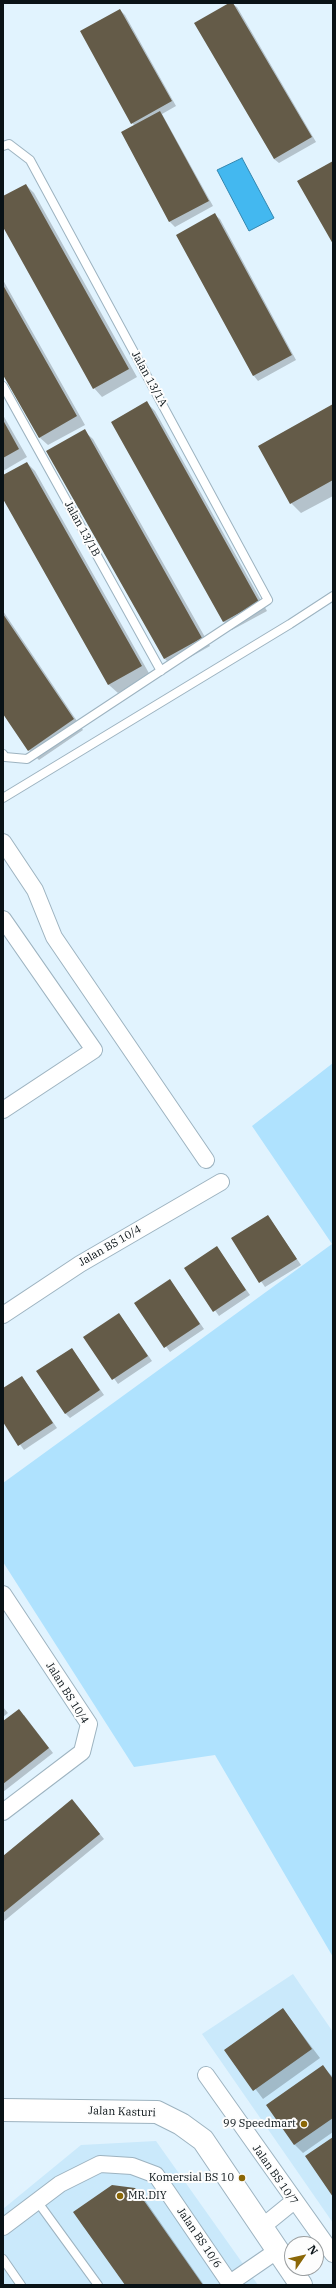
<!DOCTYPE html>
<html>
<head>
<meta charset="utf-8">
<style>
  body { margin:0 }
  #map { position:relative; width:336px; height:2288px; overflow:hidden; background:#e1f3fe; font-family:"IBM Plex Serif",serif }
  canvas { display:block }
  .frame { position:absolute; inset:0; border:4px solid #091216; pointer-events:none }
  .north { position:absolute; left:284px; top:2236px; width:40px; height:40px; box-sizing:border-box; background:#fdfdfd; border:1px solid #9b9fa1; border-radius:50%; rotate:56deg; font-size:11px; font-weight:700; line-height:16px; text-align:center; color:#091216 }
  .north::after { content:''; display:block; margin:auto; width:14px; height:18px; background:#8b6707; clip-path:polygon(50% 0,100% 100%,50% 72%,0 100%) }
</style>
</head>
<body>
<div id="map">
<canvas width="336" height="2288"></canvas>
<div class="frame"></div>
<div class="north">N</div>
</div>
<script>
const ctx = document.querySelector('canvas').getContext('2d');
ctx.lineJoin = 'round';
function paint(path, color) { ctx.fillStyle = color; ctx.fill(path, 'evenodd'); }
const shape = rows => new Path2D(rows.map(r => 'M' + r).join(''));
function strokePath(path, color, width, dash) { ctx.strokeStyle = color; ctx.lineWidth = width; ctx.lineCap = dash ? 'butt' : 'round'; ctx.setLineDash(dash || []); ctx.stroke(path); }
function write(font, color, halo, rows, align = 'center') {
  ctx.font = font + ' "IBM Plex Serif",serif'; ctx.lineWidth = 4; ctx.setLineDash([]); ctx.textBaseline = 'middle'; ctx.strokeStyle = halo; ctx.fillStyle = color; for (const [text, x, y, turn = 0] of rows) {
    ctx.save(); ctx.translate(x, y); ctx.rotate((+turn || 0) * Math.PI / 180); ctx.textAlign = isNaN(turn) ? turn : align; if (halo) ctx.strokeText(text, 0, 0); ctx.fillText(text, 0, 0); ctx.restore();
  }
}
paint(shape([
  [293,1974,333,2032,333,2223,202,2034],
  [156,2141,258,2285,3,2285,3,2209,81,2145]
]), '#cae9fb');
paint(shape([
  [333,1063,333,1957,215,1755,134,1767,3,1562,3,1483,332,1244,252,1126]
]), '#afe2fe');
const water = shape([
  [242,158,274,218,249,231,217,170,242,158]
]);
paint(water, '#43b8f0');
strokePath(water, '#3286af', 1);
paint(shape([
  [231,3,237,7,316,142,279,163,274,159],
  [120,10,125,15,176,106,162,114,213,206,175,227,170,222,122,133,135,126,132,123],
  [26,185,34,193,137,377,102,397,94,388,3,225,3,198],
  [215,215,220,219,296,360,258,381,254,376,177,235],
  [3,280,85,425,48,445,39,437,3,373],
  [147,403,155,411,267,611,232,630,224,622],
  [333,405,333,496,301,513,291,503,259,447],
  [3,415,27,457,3,471],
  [84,431,93,439,210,646,173,667,165,659,47,451],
  [27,463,35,471,150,675,118,693,109,685,3,497,3,476],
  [3,611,83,730,39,760,29,750,3,712],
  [268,1216,301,1265,265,1287,232,1239],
  [216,1247,250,1295,219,1316,185,1268],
  [170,1280,204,1329,170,1352,135,1304],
  [119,1314,152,1361,118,1384,85,1338],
  [72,1349,104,1395,70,1418,65,1413],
  [22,1377,57,1428,24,1450,3,1421,3,1389],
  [3,1707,8,1713,3,1717],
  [24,1715,53,1753,3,1792,3,1722],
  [77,1806,104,1839,3,1922,3,1857],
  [283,2009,320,2058,263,2099,226,2050],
  [323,2067,333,2077,333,2132,303,2153,295,2145,268,2105],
  [135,2189,142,2196,204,2285,126,2285]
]), '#0003');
paint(shape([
  [229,3,233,3,312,137,274,159,194,23],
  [120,9,172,101,131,124,80,31],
  [160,111,209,201,169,222,121,132],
  [333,161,333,244,297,181],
  [26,184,129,369,93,389,3,227,3,196],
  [215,213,292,355,253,376,176,235],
  [3,285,77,416,39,438,3,375],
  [147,401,259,602,223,622,111,422],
  [333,404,333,480,290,504,258,446],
  [3,420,19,449,3,458],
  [85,429,202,638,164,659,46,451],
  [27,462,142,666,108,685,3,499,3,475],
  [3,614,74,719,28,751,3,714],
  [268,1215,297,1259,259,1283,231,1238],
  [217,1246,246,1290,213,1312,184,1268],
  [170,1279,200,1324,164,1348,134,1303],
  [119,1313,148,1356,112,1380,83,1337],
  [72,1348,100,1390,65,1414,36,1371],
  [22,1376,53,1423,18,1446,3,1422,3,1388],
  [19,1709,49,1748,3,1784,3,1721],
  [72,1799,100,1834,3,1913,3,1856],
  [283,2008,312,2049,253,2091,224,2050],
  [323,2065,333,2079,333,2118,294,2145,266,2105],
  [333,2137,333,2197,305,2156],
  [112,2185,135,2188,203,2285,125,2285,73,2212]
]), '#645b48');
const lane = shape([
  [3,146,9,144,30,160,268,600,27,759,5,757,3,754],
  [3,386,161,671],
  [3,798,290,624,333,596],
  [37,2201,98,2285],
  [3,2259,21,2285]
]);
const street = shape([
  [3,842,35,890,54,937,206,1160],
  [3,919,94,1050,3,1110],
  [3,1315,80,1264,221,1182],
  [3,1594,89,1724,82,1752,3,1812],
  [206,2075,333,2254],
  [3,2227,60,2184,100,2164,132,2166,156,2175,231,2285],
  [262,2227,294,2201],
  [230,2283,278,2250]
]);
const secondary = shape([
  [3,2110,157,2112,181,2124,203,2140,301,2285]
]);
strokePath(lane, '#9db3c0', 10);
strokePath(street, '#9db3c0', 18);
strokePath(secondary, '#9db3c0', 24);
strokePath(lane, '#fff', 8);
strokePath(street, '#fff', 16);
strokePath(secondary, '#fff', 22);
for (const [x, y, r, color] of [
  [304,2124,4,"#8b6707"],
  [242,2178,4,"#8b6707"],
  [120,2196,4,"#8b6707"]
]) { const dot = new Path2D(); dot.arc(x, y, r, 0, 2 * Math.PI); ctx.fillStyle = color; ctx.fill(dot); strokePath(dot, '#fdfdfd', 1.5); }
write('11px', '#091216', '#fdfdfd', [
  ["Jalan 13/1A",149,379,61],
  ["Jalan 13/1B",82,529,61],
  ["Jalan BS 10/4",110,1246,-30],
  ["Jalan BS 10/4",67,1693,58],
  ["Jalan Kasturi",122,2112,2],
  ["Jalan BS 10/7",275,2175,55],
  ["Jalan BS 10/6",199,2238,56]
]);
write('11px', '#091216', '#fdfdfd', [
  ["99 Speedmart",296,2124],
  ["Komersial BS 10",234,2178],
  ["MR.DIY",128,2196,"left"]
], 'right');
</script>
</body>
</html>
